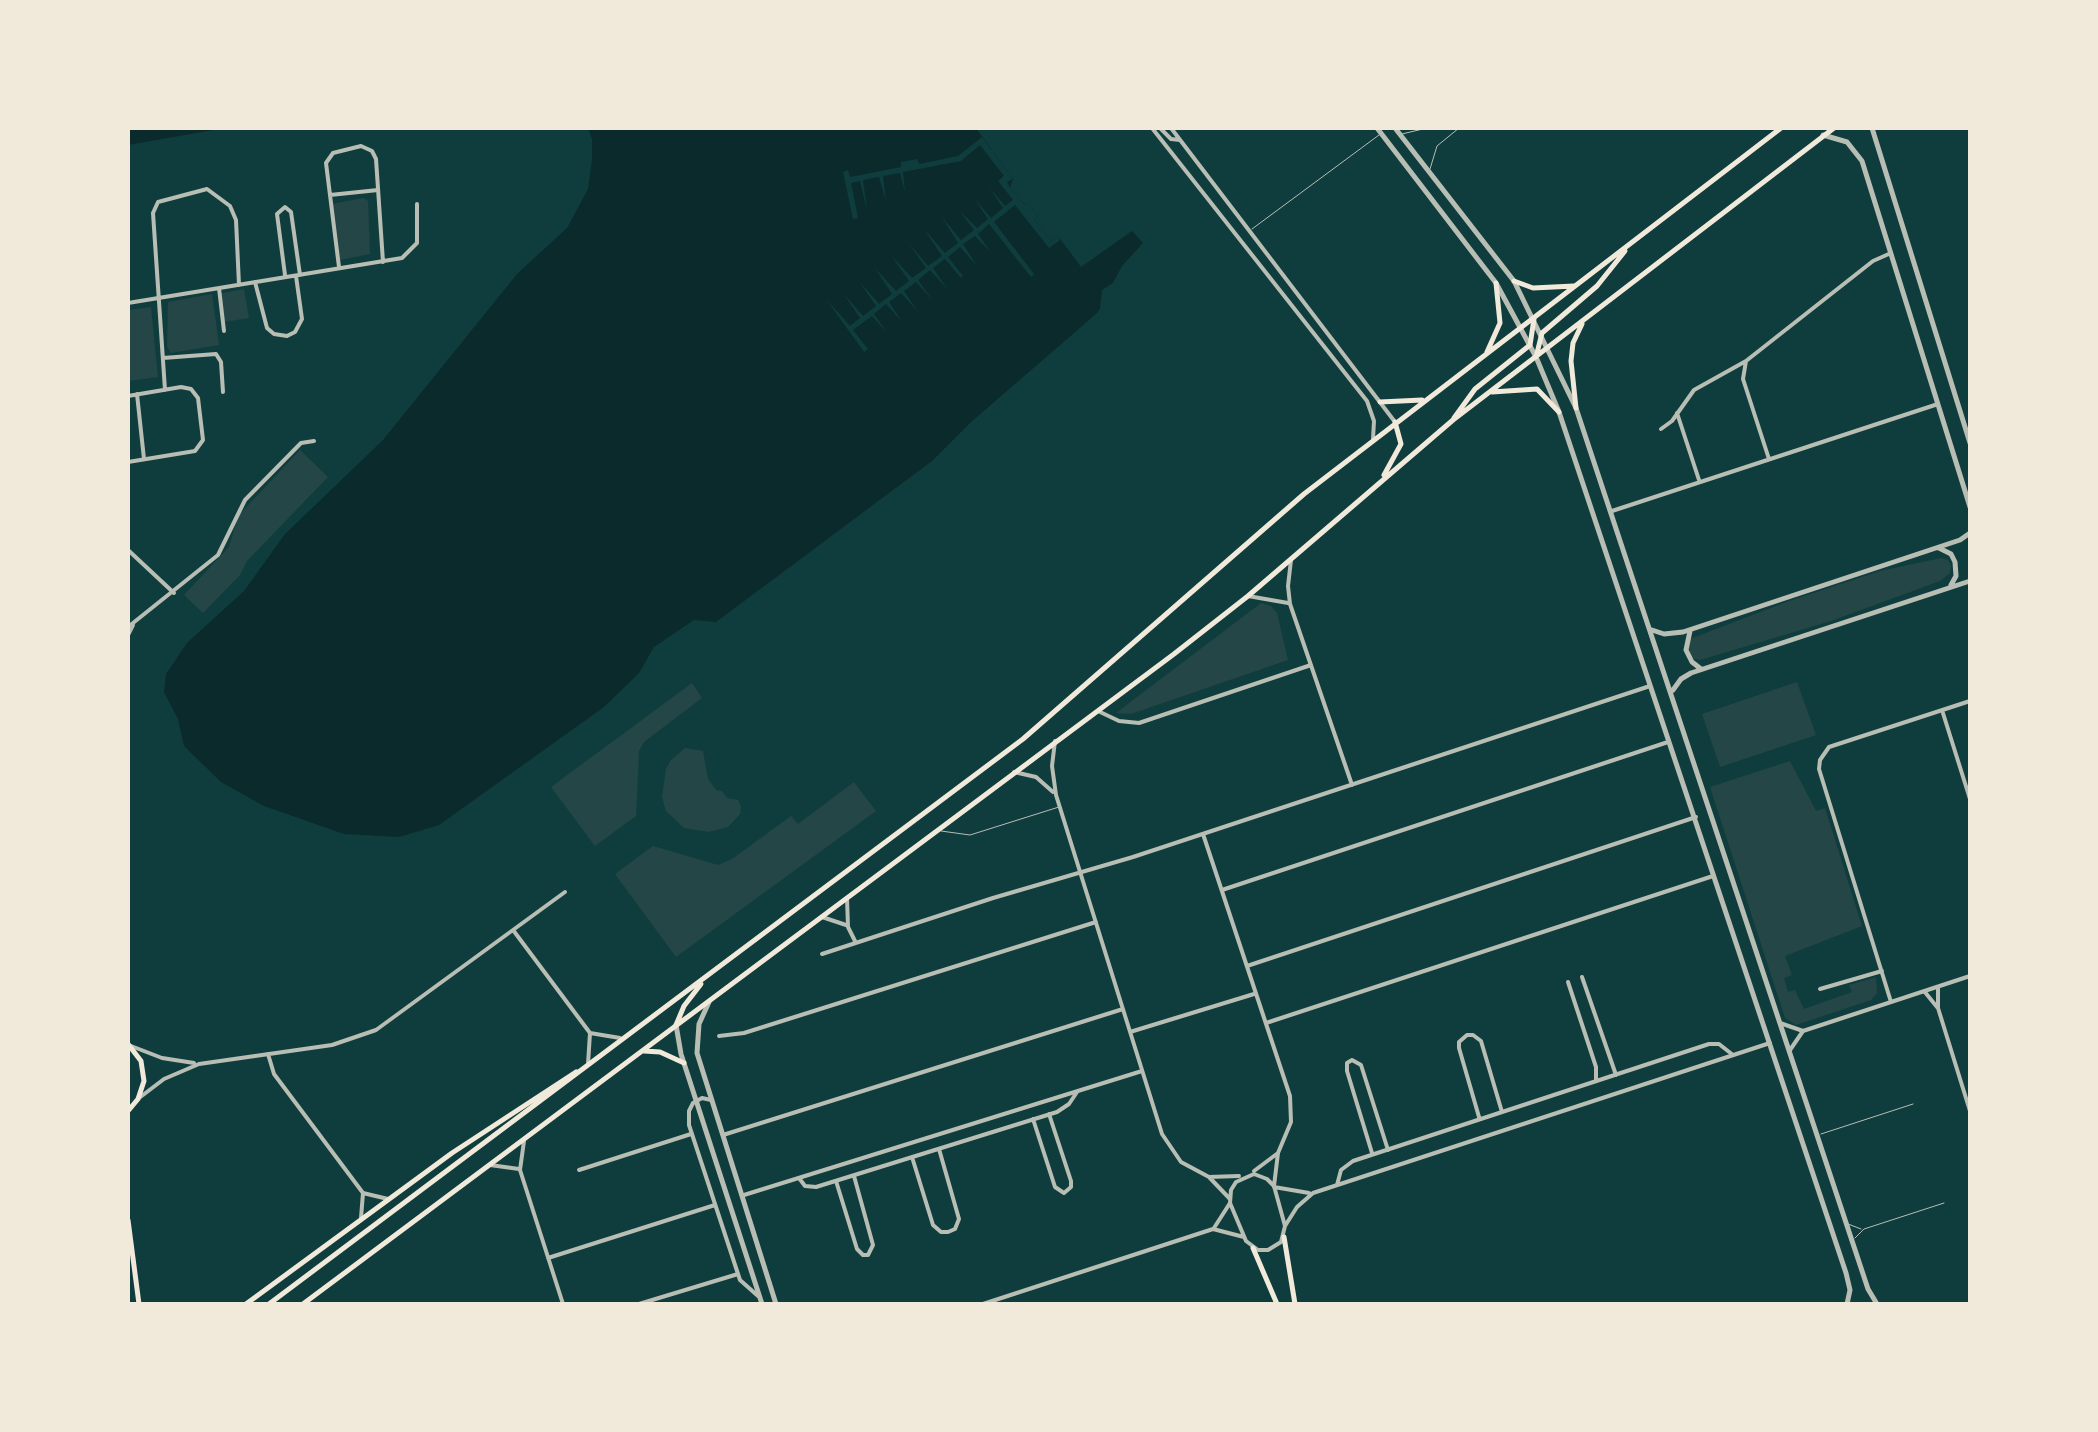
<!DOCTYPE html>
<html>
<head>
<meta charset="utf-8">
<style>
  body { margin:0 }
  #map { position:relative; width:2098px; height:1432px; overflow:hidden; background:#0f3d3e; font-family:"Work Sans",sans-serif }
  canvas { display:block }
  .frame { position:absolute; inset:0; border:130px solid #f1e9da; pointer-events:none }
</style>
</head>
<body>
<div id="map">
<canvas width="2098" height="1432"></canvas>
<div class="frame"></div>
</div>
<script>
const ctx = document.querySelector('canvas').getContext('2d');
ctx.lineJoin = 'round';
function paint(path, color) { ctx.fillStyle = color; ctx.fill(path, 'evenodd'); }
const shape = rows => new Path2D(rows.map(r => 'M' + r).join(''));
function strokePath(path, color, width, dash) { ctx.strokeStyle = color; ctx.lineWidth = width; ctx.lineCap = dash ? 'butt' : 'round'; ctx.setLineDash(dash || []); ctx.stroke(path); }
paint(shape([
  [363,198,368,201,370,254,340,260,332,204],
  [244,289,249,318,224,322,219,294],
  [212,294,219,345,171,353,167,347,168,302],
  [151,307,158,377,128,381,128,310],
  [300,450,328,477,247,561,240,575,203,613,184,595,229,547,238,516],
  [1941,558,1948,560,1951,566,1950,573,1940,581,1831,621,1700,660,1691,658,1687,644,1690,639,1789,601,1880,571],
  [1261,603,1271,606,1277,613,1288,660,1131,714,1116,713],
  [1797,682,1816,735,1720,767,1702,714],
  [692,683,702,698,644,742,639,751,636,816,595,846,551,787],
  [685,748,703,751,708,779,716,790,722,791,727,798,738,800,741,806,740,814,728,827,709,832,684,828,666,811,662,797,666,769,671,760],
  [1790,761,1816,811,1825,808,1862,926,1785,956,1792,975,1784,978,1788,992,1795,990,1804,1009,1852,992,1849,985,1876,977,1877,993,1871,1000,1796,1025,1785,1018,1710,787],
  [854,782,876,811,676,957,615,874,653,846,718,865,732,859,791,816,798,824]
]), '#244646');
paint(shape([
  [128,128,225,128,128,145],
  [588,128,852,128,874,130,880,128,976,128,1013,179,1010,188,1025,205,1028,203,1038,216,1034,219,1051,241,1058,236,1081,267,1132,231,1143,243,1122,266,1113,283,1102,290,1100,309,1096,314,971,422,932,461,716,622,694,620,654,647,639,673,604,707,439,825,399,837,344,834,264,806,221,782,184,746,178,719,164,692,166,674,187,643,244,591,285,534,383,440,517,274,567,228,588,189,592,160,592,139]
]), '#0a2a2b');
paint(shape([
  [982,137,1013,179,1007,182,1010,188,1025,205,1028,203,1038,216,1034,219,1051,241,1058,236,1060,240,1049,248,1015,205,994,222,1034,274,1031,277,989,224,978,234,992,254,975,236,963,244,977,266,960,247,948,257,963,276,961,278,945,259,933,268,948,290,930,270,918,280,933,301,916,282,904,291,918,312,901,293,889,302,903,323,886,304,874,314,888,334,872,316,853,330,868,349,864,352,826,299,850,326,860,318,843,293,863,316,876,306,859,281,879,304,892,294,875,268,896,291,909,281,891,255,912,278,926,268,908,242,928,266,942,256,924,229,945,253,958,243,941,216,961,240,974,230,959,210,977,228,988,219,974,198,991,218,1003,208,989,187,1005,206,1013,200,998,181,1004,176,980,145,961,161,903,172,905,192,900,173,883,176,886,201,879,177,863,180,867,211,860,181,851,183,858,218,853,219,843,172,848,170,850,177,901,167,901,162,917,159,919,164,958,156]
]), '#0f3d3e');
strokePath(shape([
  [1402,134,1427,128],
  [1430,169,1437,146,1459,128],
  [1252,229,1379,135],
  [941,831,970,835,1059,807],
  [1821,1134,1913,1104],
  [1848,1224,1861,1229],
  [1855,1238,1864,1229,1944,1203]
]), '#b8beb3', 1);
strokePath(shape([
  [1152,128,1367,401,1374,421,1373,439],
  [1160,128,1171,139,1180,140],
  [1171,128,1395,422],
  [330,195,378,190],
  [339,267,326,163,333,153,361,146,372,151,376,159,383,262],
  [285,275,277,214,285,207,291,212,300,275],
  [255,282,267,328,274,334,287,336,295,332,302,319,296,276],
  [219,288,224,331],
  [128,303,402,258,417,243,417,204],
  [163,358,216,354,221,362,223,392],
  [165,390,153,213,158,202,207,189,230,206,236,220,239,285],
  [137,394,144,459],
  [128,396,181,387,191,389,198,398,203,440,195,451,128,462],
  [1677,413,1699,480],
  [1661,429,1672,421,1694,390,1746,361],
  [1769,459,1743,379,1746,361,1873,261,1891,253],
  [1612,511,1938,404],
  [128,550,174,593],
  [1291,560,1288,586,1290,604,1352,785],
  [1248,596,1288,603],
  [128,627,218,555,245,500,301,443,314,441],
  [128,635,133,625],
  [1942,710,1970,799],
  [1098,711,1119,721,1139,723,1311,665],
  [1055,741,1052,766,1056,795,1162,1134,1181,1162,1209,1177,1230,1199],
  [1014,772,1036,777,1053,792],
  [1203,834,1290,1096,1291,1122,1278,1153,1274,1186],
  [1222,890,1668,742],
  [847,898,848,927,855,941],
  [822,917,846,925],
  [513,930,590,1033,588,1064],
  [822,954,993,898,1133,857,1650,686],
  [1247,966,1696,817],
  [1582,977,1616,1075],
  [1568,982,1596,1067,1596,1081],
  [1938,987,1938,1008,1970,1111],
  [1820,989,1882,971],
  [1924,991,1937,1007],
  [1891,1002,1819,769,1820,760,1829,747,1970,701],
  [1266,1023,1713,876],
  [1780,1023,1803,1031],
  [1130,1032,1254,994],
  [590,1033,620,1038],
  [719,1036,744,1033,1096,922],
  [131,1046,162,1058,194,1063],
  [1790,1050,1803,1031,1970,976],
  [268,1054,274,1074,363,1193,388,1199],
  [139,1098,164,1079,199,1064,332,1045,376,1030,565,892],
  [711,1100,702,1098,693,1103,689,1111,689,1125,740,1280,758,1296],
  [1479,1117,1459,1048,1459,1042,1467,1035,1473,1035,1481,1041,1502,1112],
  [1033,1119,1055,1187,1064,1193,1071,1187,1071,1181,1049,1114],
  [723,1135,1123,1009],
  [524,1141,520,1170,563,1304],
  [1372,1153,1347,1071,1347,1063,1352,1060,1361,1065,1388,1150],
  [912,1157,933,1225,941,1232,948,1232,955,1229,959,1219,939,1149],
  [490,1165,519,1169],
  [579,1170,691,1134],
  [1254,1171,1278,1153],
  [1254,1174,1267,1179,1274,1186,1285,1226,1281,1242,1268,1250,1258,1250,1246,1241,1230,1203,1231,1190,1236,1182,1254,1174],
  [1209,1177,1239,1176],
  [799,1178,805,1186,816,1187,1057,1112,1069,1104,1077,1092],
  [836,1181,857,1249,863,1255,868,1255,873,1245,854,1176],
  [1337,1185,1341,1170,1353,1161,1709,1044,1719,1044,1733,1055],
  [1274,1187,1309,1193],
  [744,1195,1142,1071],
  [361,1218,363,1193],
  [1285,1226,1297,1207,1313,1193,1770,1043],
  [1214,1228,1230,1203],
  [548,1258,715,1205],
  [639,1304,738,1274],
  [983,1304,1213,1229,1244,1237]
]), '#b8beb3', 4);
strokePath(shape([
  [1377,128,1496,283,1536,357,1559,412,1846,1273,1850,1290,1847,1304],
  [1395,128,1514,281,1576,408,1868,1289,1877,1304],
  [1872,128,1970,443],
  [1823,135,1847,142,1862,161,1970,507],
  [1939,548,1951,554,1955,562,1956,576,1951,585],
  [1652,630,1664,634,1683,632,1960,540,1970,533],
  [1690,631,1686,650,1692,662,1701,669],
  [1673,690,1681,679,1691,673,1970,581],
  [709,1002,699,1024,697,1053,776,1304],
  [676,1025,681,1054,762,1304]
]), '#b8beb3', 5);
strokePath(shape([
  [1514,281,1533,288,1574,286],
  [1487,352,1500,323,1496,283],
  [1536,357,1542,333,1597,286,1625,251],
  [1492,392,1537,389,1559,412],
  [1380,402,1422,400],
  [1576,408,1571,361,1573,343,1582,324],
  [1454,418,1475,389,1530,345,1534,319],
  [1384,475,1401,444,1395,422],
  [676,1025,684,1006,701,984],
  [128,1044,141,1061,144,1081,138,1099,128,1111],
  [644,1051,660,1052,684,1063],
  [128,1220,139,1304],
  [1284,1237,1295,1304],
  [1253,1248,1277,1304],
  [246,1304,452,1153,576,1072],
  [269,1304,1023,739,1304,494,1781,128],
  [303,1304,1174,654,1248,596,1453,420,1834,128]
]), '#f1e9da', 5);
</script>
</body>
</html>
